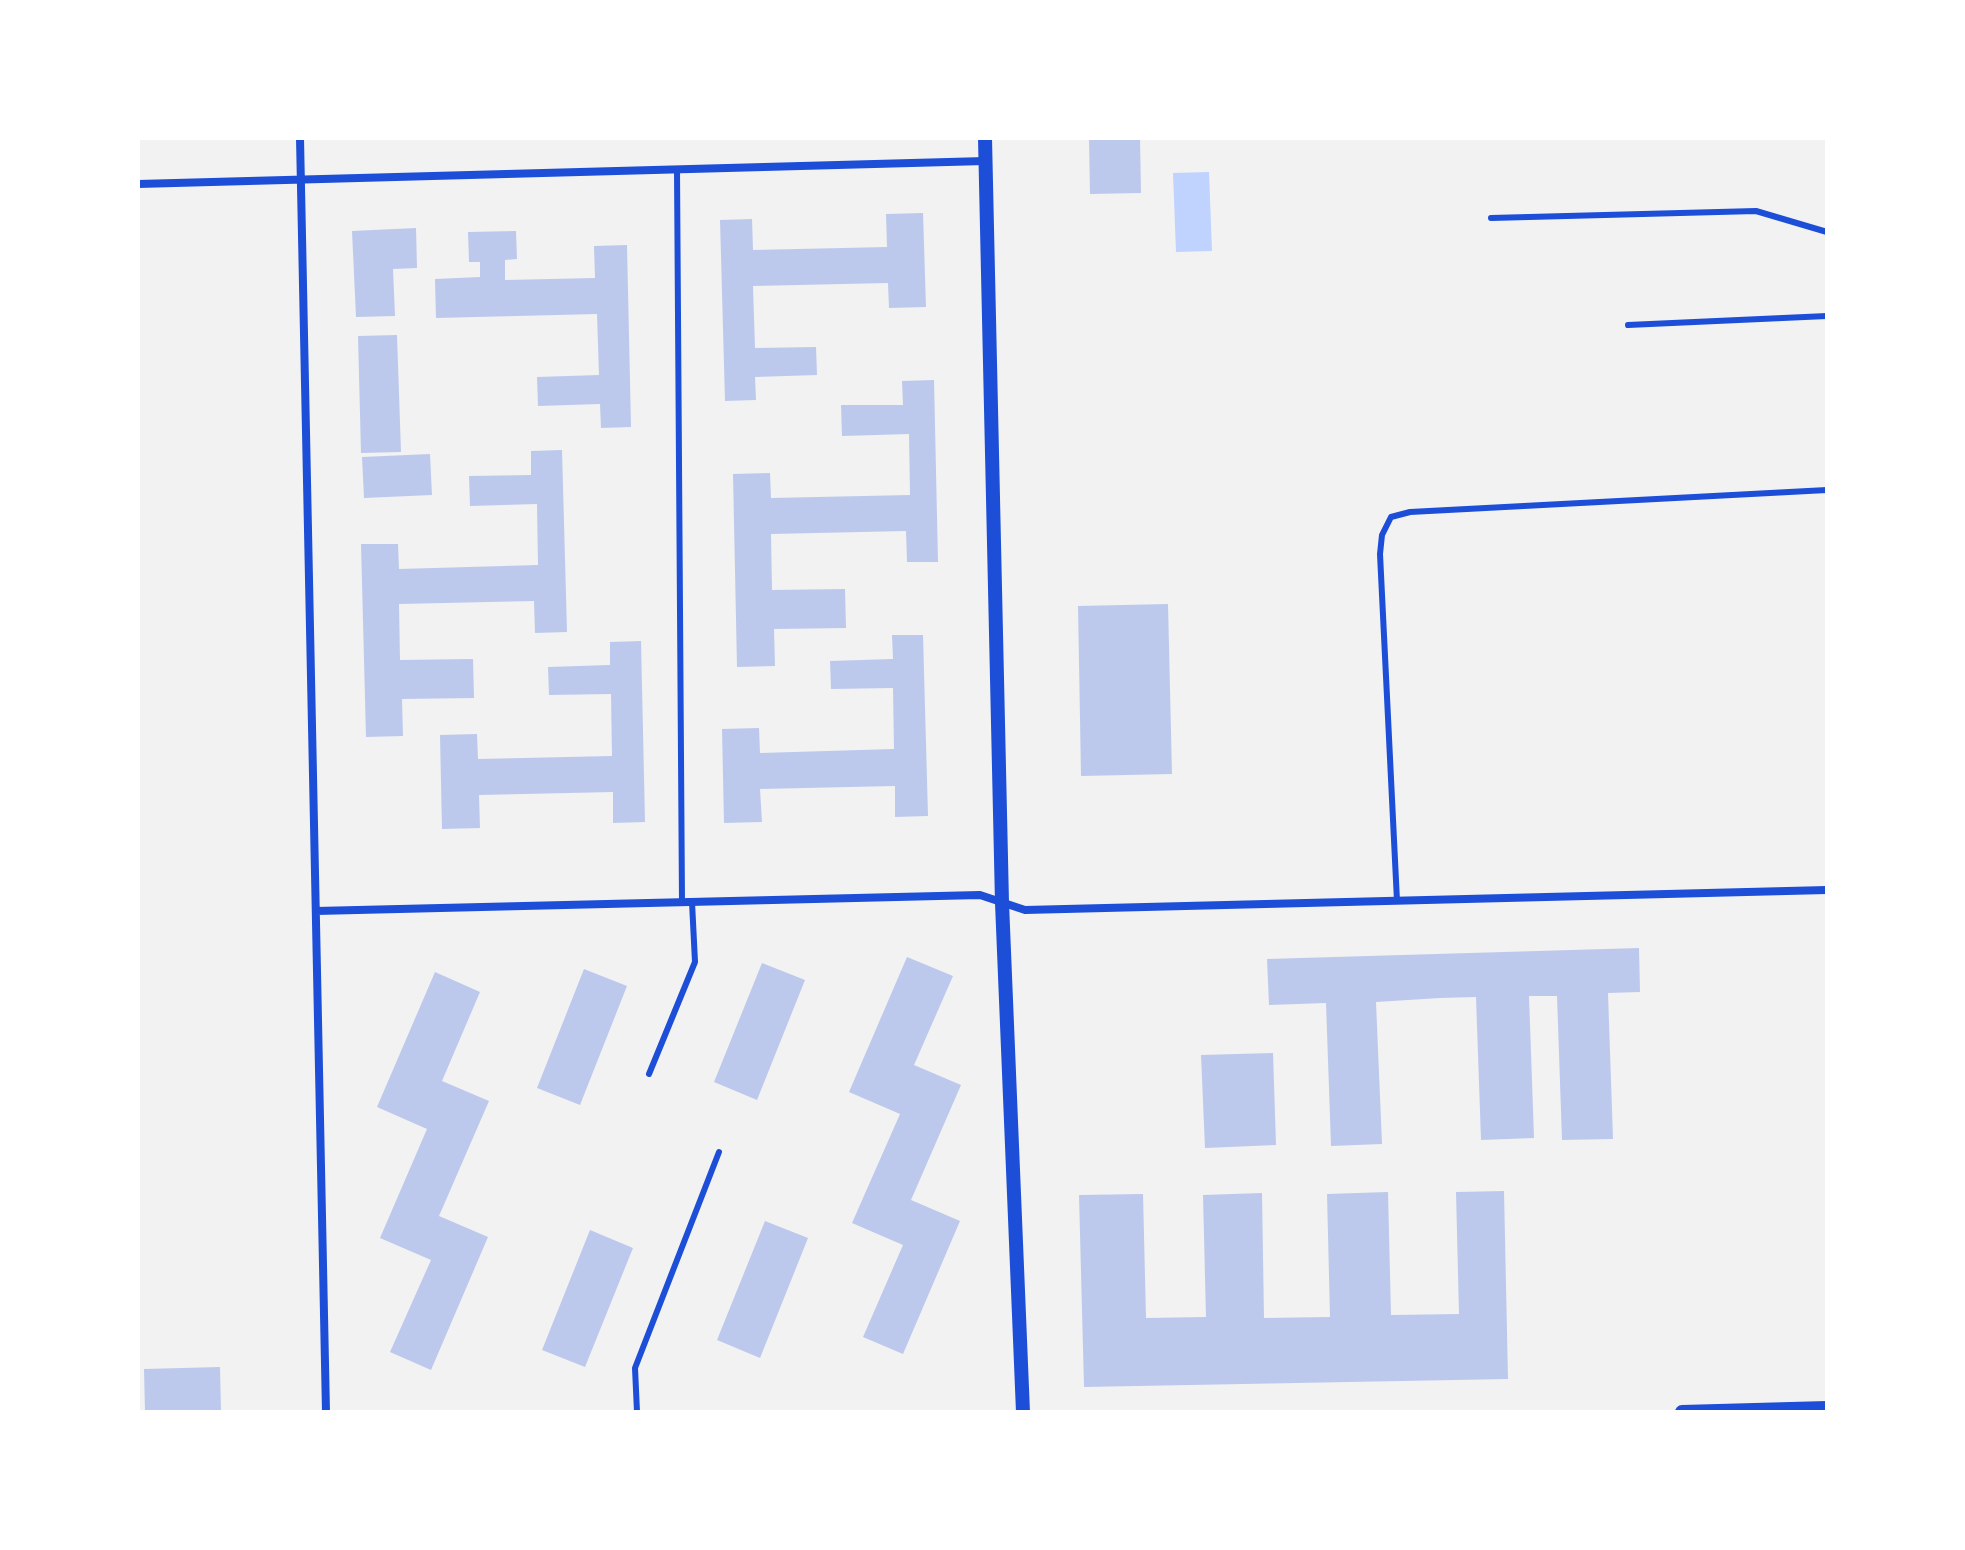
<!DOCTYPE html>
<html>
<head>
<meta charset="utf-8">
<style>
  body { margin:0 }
  #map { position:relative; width:1965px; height:1550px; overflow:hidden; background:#f2f2f2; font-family:"Source Sans 3",sans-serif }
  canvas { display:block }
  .frame { position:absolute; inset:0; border:140px solid #fff; pointer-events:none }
</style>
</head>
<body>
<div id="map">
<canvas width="1965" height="1550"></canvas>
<div class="frame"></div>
</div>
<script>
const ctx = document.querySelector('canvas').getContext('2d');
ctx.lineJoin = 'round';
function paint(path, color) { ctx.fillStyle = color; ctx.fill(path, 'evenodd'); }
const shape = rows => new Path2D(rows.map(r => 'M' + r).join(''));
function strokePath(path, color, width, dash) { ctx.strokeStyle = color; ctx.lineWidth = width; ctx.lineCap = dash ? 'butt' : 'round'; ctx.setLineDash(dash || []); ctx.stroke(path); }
paint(shape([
  [1209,172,1212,251,1176,252,1173,173]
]), '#bfd3fe');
paint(shape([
  [1089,138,1140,138,1141,193,1090,194],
  [923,213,926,307,889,308,888,283,753,286,755,348,816,347,817,375,755,377,756,400,725,401,720,220,752,219,753,250,887,247,886,214],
  [416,228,417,268,393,269,395,316,356,317,352,231],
  [516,231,517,259,505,260,505,280,595,278,594,246,627,245,631,427,601,428,600,404,538,406,537,377,599,375,597,314,436,318,435,279,480,277,480,262,469,262,468,232],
  [397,335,401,452,361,453,358,336],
  [934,380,938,562,907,562,906,531,771,534,772,590,845,589,846,628,774,629,775,666,737,667,733,474,770,473,771,498,910,495,909,434,842,436,841,405,903,405,902,381],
  [562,450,567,632,535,633,534,601,399,604,400,660,473,659,474,698,402,699,403,736,366,737,361,544,398,544,399,569,538,565,537,504,470,506,469,476,531,475,531,451],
  [430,454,432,495,364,498,362,457],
  [1168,604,1172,774,1081,776,1078,606],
  [892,635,923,635,928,816,895,817,895,786,760,789,762,822,724,823,722,729,759,728,760,753,894,749,893,688,831,689,830,661,893,659],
  [641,641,645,822,613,823,613,792,479,795,480,828,442,829,440,735,477,734,478,759,612,756,611,694,549,695,548,667,610,665,610,642],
  [1639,948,1640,992,1608,993,1613,1139,1562,1140,1557,996,1529,996,1534,1138,1481,1140,1476,997,1440,998,1376,1002,1382,1144,1331,1146,1326,1003,1269,1005,1267,959],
  [907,957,953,976,914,1065,961,1085,911,1200,960,1221,903,1354,863,1337,903,1245,852,1223,900,1114,849,1092],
  [762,963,805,980,757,1100,714,1082],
  [584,969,627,986,580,1105,537,1088],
  [435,972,480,992,442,1081,489,1101,439,1216,488,1237,431,1370,390,1352,431,1260,380,1238,427,1129,377,1107],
  [1273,1053,1276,1145,1205,1148,1201,1055],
  [1504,1191,1508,1379,1084,1387,1079,1195,1143,1194,1146,1318,1206,1317,1203,1195,1262,1193,1264,1318,1330,1317,1327,1194,1388,1192,1391,1315,1459,1314,1456,1192],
  [765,1221,808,1238,760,1358,717,1340],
  [590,1230,633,1248,585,1367,542,1350],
  [220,1367,221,1412,145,1412,144,1369]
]), '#bdc9ec');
strokePath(shape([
  [677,170,682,902],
  [1491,218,1756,211,1827,232],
  [1628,325,1827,316],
  [1397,901,1380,554,1382,535,1391,517,1410,512,1827,490],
  [649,1074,695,962,692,902],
  [637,1412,635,1368,719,1152]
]), '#1d4ed8', 6);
strokePath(shape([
  [300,138,326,1412],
  [138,184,985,161],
  [316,911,980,895,1025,910,1827,890]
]), '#1d4ed8', 8);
strokePath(shape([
  [985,138,1002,903,1023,1412],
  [1682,1412,1827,1408]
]), '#1d4ed8', 14);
</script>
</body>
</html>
